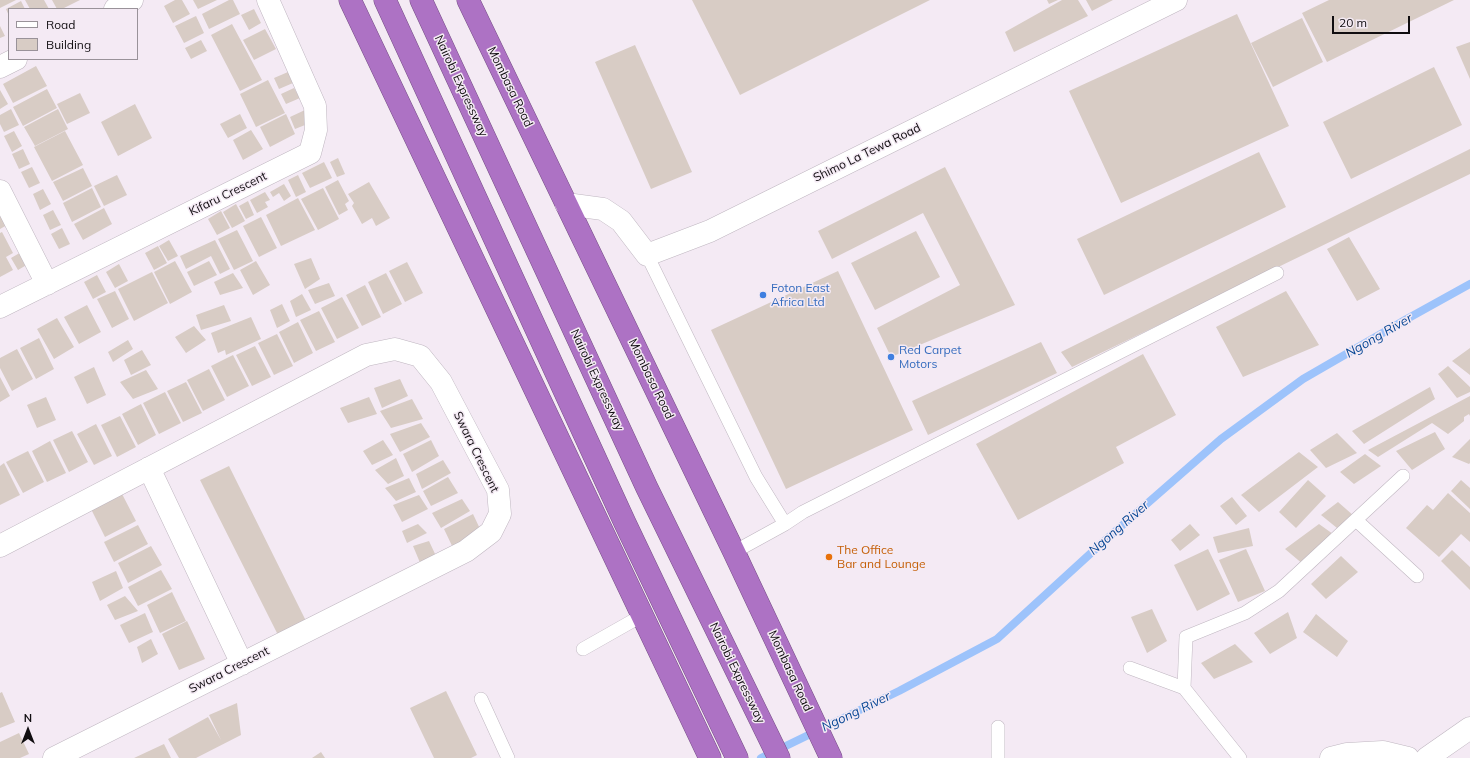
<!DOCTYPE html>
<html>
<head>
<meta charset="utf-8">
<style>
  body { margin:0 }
  #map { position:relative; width:1470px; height:758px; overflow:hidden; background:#f4eaf4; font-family:Mulish,sans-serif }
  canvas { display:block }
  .legend { position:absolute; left:8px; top:8px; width:130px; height:52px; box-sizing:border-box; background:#f4eaf4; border:1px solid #999299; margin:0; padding:5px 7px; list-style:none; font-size:12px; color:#100d10 }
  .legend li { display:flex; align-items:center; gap:8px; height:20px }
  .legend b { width:20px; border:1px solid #999299 }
  .north { position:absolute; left:8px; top:710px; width:40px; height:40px; -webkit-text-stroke:3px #f4eaf4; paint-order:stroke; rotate:0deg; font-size:11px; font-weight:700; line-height:16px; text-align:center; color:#100d10 }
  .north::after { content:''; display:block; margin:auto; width:14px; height:18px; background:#100d10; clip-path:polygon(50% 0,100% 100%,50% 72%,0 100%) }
  .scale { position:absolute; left:1332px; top:16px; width:78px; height:18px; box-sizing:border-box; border:2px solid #100d10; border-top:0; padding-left:5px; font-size:12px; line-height:14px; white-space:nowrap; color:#100d10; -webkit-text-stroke:3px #f4eaf4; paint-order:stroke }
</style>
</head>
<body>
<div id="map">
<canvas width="1470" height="758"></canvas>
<ul class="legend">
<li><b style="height:5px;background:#fff"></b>Road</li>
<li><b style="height:11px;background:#d8ccc5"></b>Building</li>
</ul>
<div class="north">N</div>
<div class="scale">20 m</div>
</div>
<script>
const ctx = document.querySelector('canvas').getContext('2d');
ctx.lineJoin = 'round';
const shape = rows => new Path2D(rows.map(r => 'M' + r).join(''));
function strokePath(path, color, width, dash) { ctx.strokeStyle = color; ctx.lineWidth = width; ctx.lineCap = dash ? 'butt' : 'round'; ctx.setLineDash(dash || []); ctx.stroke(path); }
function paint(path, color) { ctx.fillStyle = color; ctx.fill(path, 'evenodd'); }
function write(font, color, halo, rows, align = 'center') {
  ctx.font = font + ' Mulish,sans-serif'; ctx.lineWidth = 3; ctx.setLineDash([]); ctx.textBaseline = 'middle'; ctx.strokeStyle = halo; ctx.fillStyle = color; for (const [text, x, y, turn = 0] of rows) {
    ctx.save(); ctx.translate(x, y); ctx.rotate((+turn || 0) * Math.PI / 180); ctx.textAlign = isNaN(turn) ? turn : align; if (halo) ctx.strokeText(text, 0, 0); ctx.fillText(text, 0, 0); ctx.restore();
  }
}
strokePath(shape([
  [761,758,899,691,997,639,1102,543,1221,439,1303,379,1405,320,1470,284]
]), '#9dc3fb', 8);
paint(shape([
  [0,0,16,0,0,8],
  [25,0,44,0,49,9,30,9],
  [52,0,80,0,62,9,57,9],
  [175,0,182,0,190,14,173,23,164,6],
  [193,0,217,0,198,9],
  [229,0,233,0,240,14,209,29,202,14],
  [692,0,930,0,740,95],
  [1047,0,1058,0,1049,4],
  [1062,0,1078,0,1088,16,1014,52,1005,32],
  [1086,0,1113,0,1092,11],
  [1329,0,1454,0,1327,62,1302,13],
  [21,1,25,9,9,9,9,16,6,9],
  [254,9,261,23,249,30,241,15],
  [1237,14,1289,126,1121,203,1069,91],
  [196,16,204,33,184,43,175,26],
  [1302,18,1323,62,1273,87,1251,43],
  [232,24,262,80,240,91,211,35],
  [0,26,5,36,0,38],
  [265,29,276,49,254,60,243,40],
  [201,40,207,51,191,59,185,48],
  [1470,42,1470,79,1456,47],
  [635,45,692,172,651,189,595,62],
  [36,66,47,86,13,103,3,84],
  [1434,67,1462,125,1351,179,1323,122],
  [288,72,293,83,279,89,274,78],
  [268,80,285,113,256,127,240,94],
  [294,88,300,98,286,104,281,94],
  [47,89,57,108,23,126,13,107],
  [0,90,8,104,0,109],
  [80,93,90,113,67,124,57,104],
  [135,104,152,138,118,156,101,122],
  [11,109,19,125,4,132,0,124,0,115],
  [58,109,68,129,35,146,24,127],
  [305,110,305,125,295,129,290,117],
  [240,114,247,128,228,138,220,124],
  [286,114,295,134,270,147,260,127],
  [251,130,263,149,243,160,233,140],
  [14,131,22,146,12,152,4,136],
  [65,131,83,165,52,181,34,147],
  [23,149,30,164,19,169,12,154],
  [1470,149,1470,174,1072,367,1061,352],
  [1259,152,1286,207,1104,295,1077,239],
  [338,158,345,174,337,177,330,162],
  [324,162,332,178,310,188,302,173],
  [32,167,40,183,29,188,21,172],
  [945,167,1015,305,891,357,877,328,960,285,923,213,832,259,818,231],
  [83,168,92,186,63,201,53,182],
  [117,175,127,195,104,206,94,186],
  [298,175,306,192,296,197,288,180],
  [338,180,349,201,345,204,348,210,339,215,325,187],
  [369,182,390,218,376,226,372,218,362,224,352,206,354,203,348,194],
  [284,184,291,196,284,201,279,193,273,197,270,192],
  [92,188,101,207,72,222,63,203],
  [323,188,339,219,318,230,301,199],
  [43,189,51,204,40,210,33,194],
  [265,192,270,200,265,202,268,207,257,213,250,200],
  [298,198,315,230,281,246,266,215],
  [248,201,254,215,246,219,239,206],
  [236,204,245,221,232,228,223,212],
  [104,208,112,224,83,240,74,224],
  [53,210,61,225,50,230,43,215],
  [221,211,230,228,217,235,208,219],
  [0,213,9,224,0,229],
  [261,217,277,248,259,257,243,226],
  [62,228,70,244,59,249,51,234],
  [237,230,253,261,234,270,218,239],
  [916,231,940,277,875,310,851,263],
  [2,232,13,253,6,257,13,270,0,277,0,233],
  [1349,237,1380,289,1357,301,1327,249],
  [169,240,178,256,168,261,159,246],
  [215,240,230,269,220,274,211,256,186,269,180,256],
  [158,246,167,263,154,270,145,253],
  [23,251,30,263,18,270,11,258],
  [311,258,320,279,305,289,294,264],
  [175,261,192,292,170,304,154,272],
  [209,261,217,275,194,286,187,272],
  [256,261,270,285,253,295,240,270],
  [407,262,423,293,405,302,389,271],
  [119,264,128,281,115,288,106,272],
  [838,271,913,430,786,489,711,330],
  [152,272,168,303,134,321,118,289],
  [233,273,243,288,220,295,214,282],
  [386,273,402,304,383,314,368,282],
  [97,275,106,292,93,299,84,282],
  [329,283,335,296,315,304,308,290],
  [365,285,381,317,362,326,346,295],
  [115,291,129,319,112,328,97,299],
  [1286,291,1319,345,1243,377,1216,327],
  [302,294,311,310,296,317,290,301],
  [342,297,359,328,337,339,321,308],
  [282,304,290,321,277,328,270,310],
  [87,305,101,332,79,344,64,317],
  [224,305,231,321,201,330,196,315],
  [319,311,335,342,316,351,300,320],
  [251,317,261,339,226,355,225,350,218,353,211,333],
  [57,318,74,347,54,359,37,329],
  [298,322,313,353,294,363,279,332],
  [194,326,206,340,186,353,175,337],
  [277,334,293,366,274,375,258,343],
  [39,338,54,369,36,379,20,348],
  [128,340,133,349,113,362,108,352],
  [1041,342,1057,373,928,435,912,401],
  [255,346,271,377,252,386,236,355],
  [1470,348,1470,375,1452,361],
  [17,349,33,379,12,391,0,368,0,358],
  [142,350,151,365,131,375,124,360],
  [1143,354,1176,415,1116,447,1124,463,1018,520,976,444],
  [233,355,249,386,227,397,211,366],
  [1448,366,1470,387,1470,392,1457,398,1438,374],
  [94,367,106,395,87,404,74,377],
  [209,369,225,400,203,411,187,380],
  [146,370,158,389,133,399,120,382],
  [0,377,10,396,0,402],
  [400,379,408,396,382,408,374,388],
  [186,382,202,413,183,422,167,391],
  [1430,387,1435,399,1364,444,1352,431],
  [165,392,181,423,159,434,143,403],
  [1470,396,1470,416,1469,414,1464,417,1464,421,1448,434,1432,423,1378,457,1368,450],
  [46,397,56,420,37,428,27,405],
  [369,397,377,414,348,423,340,408],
  [412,399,423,419,391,428,380,411],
  [141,404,156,435,138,445,122,414],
  [120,416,136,447,117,457,101,425],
  [421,423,430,437,400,452,390,434],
  [96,424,112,456,94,465,77,434],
  [72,431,88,462,69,472,53,440],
  [1435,432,1445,449,1412,470,1396,451],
  [1337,433,1357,453,1326,468,1310,450],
  [1470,439,1470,463,1469,464,1452,457],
  [383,440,393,455,372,465,363,451],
  [431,440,439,456,412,472,403,454],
  [50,441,66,473,47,482,32,451],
  [28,451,44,482,23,493,6,462],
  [1299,452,1318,467,1259,512,1241,495],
  [1365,454,1381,466,1354,484,1340,472],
  [396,458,404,476,388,484,375,470],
  [443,460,451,473,422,489,416,474],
  [4,463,20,495,0,505,0,466],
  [229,466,306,621,278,635,200,480],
  [448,477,458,493,431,506,423,491],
  [409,478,416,492,396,501,385,488],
  [1308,480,1326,496,1296,528,1279,512],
  [1461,480,1470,488,1470,509,1451,491],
  [121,492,136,521,105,537,90,507],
  [1448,493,1470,513,1470,542,1461,534,1439,557,1406,528,1427,505,1433,510],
  [419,495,428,509,402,522,393,505],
  [1232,497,1247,516,1236,525,1220,506],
  [462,499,470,511,441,528,432,513],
  [1338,502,1354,516,1337,528,1321,515],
  [473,514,481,531,454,550,444,529],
  [418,524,427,533,407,543,402,531],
  [1190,524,1200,535,1180,551,1171,540],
  [1319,524,1333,534,1304,565,1285,549],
  [138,525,148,544,114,562,104,542],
  [1249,528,1253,546,1218,553,1213,537],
  [429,541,436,556,421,565,413,546],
  [151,546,162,565,128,583,118,563],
  [1208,549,1230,594,1197,611,1174,565],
  [1246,549,1265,591,1238,602,1219,560],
  [1452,550,1470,567,1470,590,1441,561],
  [1341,556,1358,572,1326,599,1311,584],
  [161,570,172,589,138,606,128,587],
  [116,571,123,588,100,601,92,582],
  [172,592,186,621,160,633,147,605],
  [125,596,138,611,115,620,107,605],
  [1152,609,1167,641,1147,653,1131,617],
  [1288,612,1297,638,1270,654,1254,633],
  [145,613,153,632,129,643,120,625],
  [1316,614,1348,641,1337,657,1303,632],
  [187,621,205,659,179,670,162,634],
  [151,639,158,654,142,663,137,647],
  [1235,644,1253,662,1214,679,1201,663],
  [446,691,477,755,471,758,434,758,410,708],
  [2,692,15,722,0,728,0,693],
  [237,703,241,735,196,758,179,758,168,739,208,717,221,740,209,715],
  [19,733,29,754,20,758,0,758,0,742],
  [164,744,171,758,134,758],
  [321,752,325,758,312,758]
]), '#d8ccc5');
const lane = shape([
  [647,255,756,477,785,524,803,512,1277,273],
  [1356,520,1417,576],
  [734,552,785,524],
  [583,649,643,615],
  [1130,668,1184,688],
  [481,699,508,758],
  [998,758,998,727],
  [1240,758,1184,688,1186,637,1245,613,1279,591,1403,476]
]);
const street = shape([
  [115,9,132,0],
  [0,67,16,59],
  [0,191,47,284],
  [566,204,603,209,621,221,647,255,710,231,1176,0],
  [0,307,310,153,316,130,315,106,268,0],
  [149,468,242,664],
  [0,546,366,355,395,349,420,356,441,382,498,490,500,514,491,532,466,551,54,758],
  [1331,758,1347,754,1383,752,1408,758],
  [1427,758,1470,728]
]);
const highway = shape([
  [350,0,710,758],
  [385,0,625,523,737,758],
  [421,0,647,488,779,758],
  [468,0,734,552,831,758]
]);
strokePath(lane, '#bfb6c0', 14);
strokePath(street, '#bfb6c0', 23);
strokePath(highway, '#764f85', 23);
strokePath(lane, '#fff', 13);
strokePath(street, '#fff', 22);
strokePath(highway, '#ad72c4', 22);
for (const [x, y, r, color] of [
  [763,295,4,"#3f7fe0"],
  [891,357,4,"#3f7fe0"],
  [829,557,4,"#e8710a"]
]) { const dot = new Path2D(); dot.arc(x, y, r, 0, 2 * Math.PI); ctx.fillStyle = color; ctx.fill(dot); strokePath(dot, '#f4eaf4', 1.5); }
write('12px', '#100d10', '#f4eaf4', [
  ["Nairobi Expressway",461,86,65],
  ["Mombasa Road",510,87,64],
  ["Shimo La Tewa Road",867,153,-26],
  ["Kifaru Crescent",228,194,-26],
  ["Mombasa Road",651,379,64],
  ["Nairobi Expressway",597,380,65],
  ["Swara Crescent",476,452,64],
  ["Swara Crescent",229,670,-27],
  ["Mombasa Road",790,671,65],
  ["Nairobi Expressway",737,673,64]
]);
write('12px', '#366cbe', '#f4eaf4', [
  ["Foton East",771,288],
  ["Africa Ltd",771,302],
  ["Red Carpet",899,350],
  ["Motors",899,364]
], 'left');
write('12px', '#c56008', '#f4eaf4', [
  ["The Office",837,550],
  ["Bar and Lounge",837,564]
], 'left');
write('italic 13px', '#084795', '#f4eaf4', [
  ["Ngong River",1379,336,-30],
  ["Ngong River",1119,528,-41],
  ["Ngong River",856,712,-26]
]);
</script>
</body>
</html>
